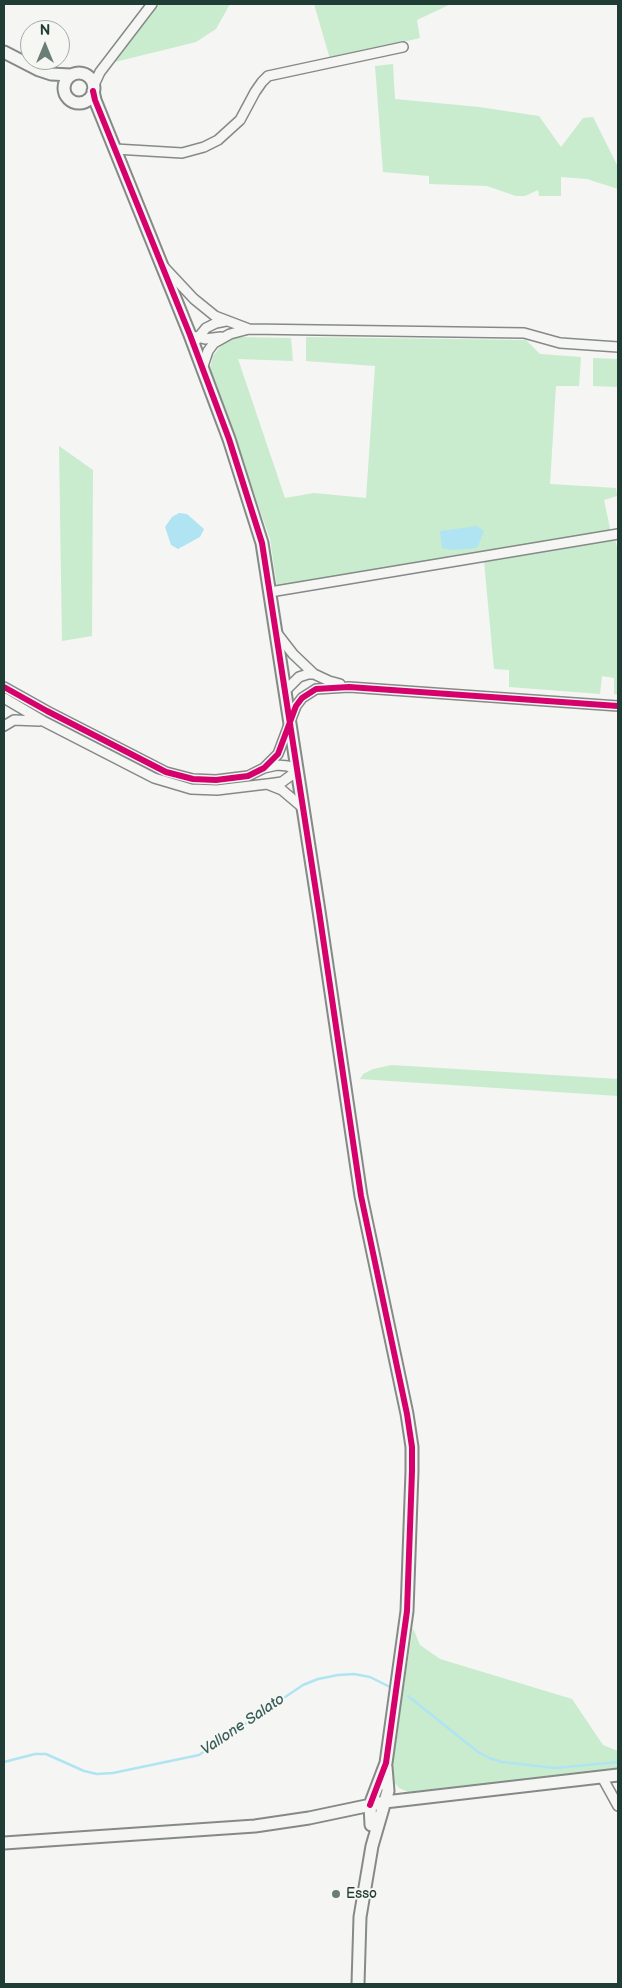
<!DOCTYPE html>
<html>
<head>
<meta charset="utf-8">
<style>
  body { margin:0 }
  #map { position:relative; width:622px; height:1988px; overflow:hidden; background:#f5f5f3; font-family:"Balsamiq Sans",sans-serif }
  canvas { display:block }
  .frame { position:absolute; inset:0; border:5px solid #1f3d34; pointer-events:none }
  .north { position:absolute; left:20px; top:20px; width:50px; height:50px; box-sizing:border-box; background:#f6f6f2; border:1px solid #a0aca6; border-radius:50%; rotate:0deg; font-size:14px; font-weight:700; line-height:20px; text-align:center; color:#1f3d34 }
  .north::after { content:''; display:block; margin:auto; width:18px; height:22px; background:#6a7d77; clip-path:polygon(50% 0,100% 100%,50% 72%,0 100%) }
</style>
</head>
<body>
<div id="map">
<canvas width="622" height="1988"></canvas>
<div class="frame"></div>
<div class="north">N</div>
</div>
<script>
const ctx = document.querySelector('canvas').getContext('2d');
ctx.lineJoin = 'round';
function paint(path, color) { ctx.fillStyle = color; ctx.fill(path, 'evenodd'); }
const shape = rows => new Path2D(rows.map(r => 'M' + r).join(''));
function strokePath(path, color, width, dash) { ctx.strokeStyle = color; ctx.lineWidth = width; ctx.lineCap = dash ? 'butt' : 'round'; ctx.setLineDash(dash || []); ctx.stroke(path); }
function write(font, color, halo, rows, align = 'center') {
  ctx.font = font + ' "Balsamiq Sans",sans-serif'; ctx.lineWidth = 4; ctx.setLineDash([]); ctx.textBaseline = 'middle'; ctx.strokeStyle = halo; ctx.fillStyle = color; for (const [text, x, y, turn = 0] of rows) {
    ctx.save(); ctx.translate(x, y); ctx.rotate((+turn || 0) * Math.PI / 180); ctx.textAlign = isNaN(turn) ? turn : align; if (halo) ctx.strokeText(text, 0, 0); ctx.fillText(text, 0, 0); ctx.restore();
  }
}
paint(shape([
  [159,4,230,4,216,29,196,42,115,62],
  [314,4,451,4,417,20,420,38,330,59],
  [393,64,395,99,479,107,539,116,561,147,583,118,593,117,618,167,618,189,587,179,561,177,561,196,539,196,538,190,525,196,516,196,487,186,429,184,429,176,383,172,375,66],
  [240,337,291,338,293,361,238,359,285,498,314,493,366,498,375,366,306,361,306,337,526,340,540,354,581,357,579,386,556,386,550,484,616,488,617,496,604,500,611,533,277,587,270,539,210,368,213,356,220,347,230,338],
  [593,358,618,359,618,387,593,386],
  [59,446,93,470,92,636,62,641],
  [615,539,618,551,618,695,614,694,614,678,602,676,600,694,509,687,509,670,494,669,484,561],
  [392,1065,618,1079,618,1096,360,1079,363,1074,373,1069],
  [413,1628,420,1645,440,1659,572,1699,603,1745,618,1751,618,1770,410,1793,399,1788,392,1780,391,1765]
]), '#c8eccd');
paint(shape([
  [179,513,187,514,204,529,200,537,178,549,171,545,165,527,172,517],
  [477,526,484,531,477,548,453,550,442,548,440,531]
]), '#b0e4f3');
strokePath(shape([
  [408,1696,478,1752,489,1758,502,1762,555,1768,618,1762],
  [4,1762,35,1754,46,1754,84,1771,97,1774,113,1773,199,1755,303,1685,318,1679,338,1675,354,1674,370,1677,392,1688]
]), '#b0e4f3', 2.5);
const street = shape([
  [93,87,100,72,152,4],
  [115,149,182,153,204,147,218,140,240,120,255,92,262,82,268,76,403,47],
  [164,267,194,299,215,316,249,329],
  [193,336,205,339,221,337],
  [193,344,206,328,216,323,226,321],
  [202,369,208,351,214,343,230,334,249,329,524,333,560,343,618,347],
  [270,592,618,534],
  [276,632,293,654,314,674,329,681,340,684],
  [4,687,47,711,166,772,193,779,216,780,248,776,264,768,278,754,296,706,302,698,316,689,349,687,618,706],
  [285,691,299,677,308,674,314,674],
  [4,698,43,721,154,778,191,789,217,790,267,784,282,790,302,807],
  [4,726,14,720,39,721],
  [264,768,277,765,288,766,297,771,282,782,268,784],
  [602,1777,618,1806]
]);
const secondary = shape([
  [4,52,39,70,51,74,71,75],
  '64 88a15 15 0 1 1 30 0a15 15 0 1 1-30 0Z',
  [93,91,95,100,190,335,229,439,262,543,319,911,361,1196,407,1414,412,1447,412,1471,407,1611,386,1763,370,1805,371,1825],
  [4,1843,255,1826,309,1818,385,1802,618,1775],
  [358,1984,360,1917,372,1846,388,1791,386,1767]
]);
strokePath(street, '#858a88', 12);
strokePath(secondary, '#858a88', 15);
strokePath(street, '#f5f5f3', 9);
strokePath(secondary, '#f5f5f3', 11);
strokePath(shape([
  [93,91,95,100,190,335,229,439,262,543,319,911,361,1196,407,1414,412,1447,412,1471,407,1611,386,1763,370,1805],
  [4,687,47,711,166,772,193,779,216,780,248,776,264,768,278,754,296,706,302,698,316,689,349,687,618,706]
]), '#d6006c', 6);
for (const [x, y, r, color] of [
  [336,1894,5,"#6a7d77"]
]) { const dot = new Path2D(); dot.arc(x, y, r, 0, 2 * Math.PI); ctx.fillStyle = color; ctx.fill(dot); strokePath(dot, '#f6f6f2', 2); }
write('14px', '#1f3d34', '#f6f6f2', [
  ["Esso",346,1894]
], 'left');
write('italic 15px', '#365d5a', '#f6f6f2', [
  ["Vallone Salato",243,1725,-34]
]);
</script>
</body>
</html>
